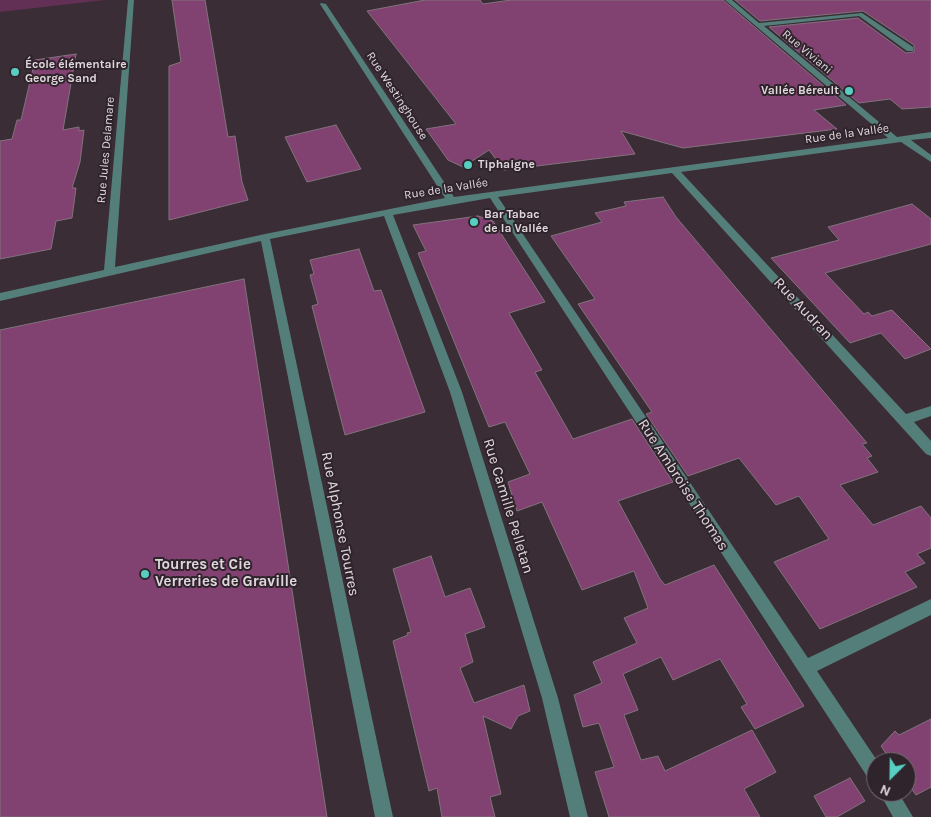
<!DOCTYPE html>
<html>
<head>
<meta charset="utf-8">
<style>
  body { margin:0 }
  #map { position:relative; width:931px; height:817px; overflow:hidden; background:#3a2d36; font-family:Karla,sans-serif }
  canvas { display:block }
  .north { position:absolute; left:866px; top:752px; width:50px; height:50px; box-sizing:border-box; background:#30242c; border:1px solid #766c73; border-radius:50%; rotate:203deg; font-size:14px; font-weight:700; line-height:20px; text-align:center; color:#e0d7dd }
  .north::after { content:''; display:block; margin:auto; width:18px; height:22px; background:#57cec1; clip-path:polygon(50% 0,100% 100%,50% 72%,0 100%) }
</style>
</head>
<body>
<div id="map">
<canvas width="931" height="817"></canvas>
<div class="north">N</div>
</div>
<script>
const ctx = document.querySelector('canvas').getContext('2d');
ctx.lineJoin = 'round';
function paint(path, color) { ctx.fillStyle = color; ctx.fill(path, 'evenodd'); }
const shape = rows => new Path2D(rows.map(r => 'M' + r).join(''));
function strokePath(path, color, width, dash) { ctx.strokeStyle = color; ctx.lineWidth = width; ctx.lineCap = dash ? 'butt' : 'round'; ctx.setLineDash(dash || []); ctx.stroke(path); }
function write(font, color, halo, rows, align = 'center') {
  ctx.font = font + ' Karla,sans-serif'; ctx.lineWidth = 4; ctx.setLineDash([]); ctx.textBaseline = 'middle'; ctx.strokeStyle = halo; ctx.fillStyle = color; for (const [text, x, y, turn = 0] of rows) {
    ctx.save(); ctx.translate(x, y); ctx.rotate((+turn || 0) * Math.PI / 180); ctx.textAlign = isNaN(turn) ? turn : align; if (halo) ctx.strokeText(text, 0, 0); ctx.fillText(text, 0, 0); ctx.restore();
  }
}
paint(shape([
  [0,0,105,0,0,12]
]), '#613054');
const building = shape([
  [172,0,205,0,228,137,235,136,242,182,248,200,169,220,169,66,181,62,172,0],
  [425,0,480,0,483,4,511,0,723,0,846,105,814,110,837,129,683,148,621,131,635,154,504,170,489,150,463,167,448,160,426,129,456,124,367,11,425,0],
  [735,0,931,0,931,107,902,109,890,99,859,103,769,27,858,18,906,53,914,52,914,45,863,11,760,21,735,0],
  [76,54,63,130,79,127,79,131,84,130,80,162,72,188,76,188,72,218,56,221,51,249,0,259,0,141,12,139,17,120,21,120,35,60,76,54],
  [336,125,361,169,307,182,285,137,336,125],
  [663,197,676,217,867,443,862,444,872,456,867,458,878,472,840,485,873,525,921,506,931,518,931,548,917,554,925,563,905,572,917,587,820,629,774,562,829,539,799,496,776,505,739,458,688,476,646,414,652,412,578,304,595,299,551,236,602,222,595,213,626,206,624,202,663,197],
  [912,204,931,219,931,244,825,273,864,314,868,312,872,316,892,310,931,349,905,359,881,333,850,343,771,258,839,240,828,227,912,204],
  [478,216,493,221,545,302,509,313,542,370,535,372,573,439,632,419,673,482,618,501,660,579,665,585,714,565,804,706,755,729,741,707,747,704,720,659,673,680,661,657,623,674,638,710,624,715,641,760,658,756,665,771,752,730,776,772,744,789,760,817,609,817,595,772,614,767,599,723,583,727,574,695,602,683,593,662,637,643,624,618,648,608,634,571,582,590,542,502,517,511,508,482,530,474,505,422,489,427,418,253,426,251,413,225,478,216],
  [359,249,374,291,381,290,425,412,345,435,312,306,318,304,310,275,314,274,310,260,359,249],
  [244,279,327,817,0,817,0,330,244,279],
  [431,556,445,597,470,588,485,627,465,634,473,662,460,668,474,703,524,685,530,711,518,716,511,729,483,716,501,794,490,797,495,817,442,817,437,788,429,791,393,641,408,635,407,633,411,632,393,569,431,556],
  [931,719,931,787,916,795,906,781,906,762,892,762,881,746,895,731,899,735,931,719],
  [850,778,865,801,837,817,826,817,814,796,850,778]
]);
paint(building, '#814271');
strokePath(building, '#82737d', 1);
paint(shape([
  [128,0,134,0,115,267,265,234,445,198,320,4,321,3,326,4,454,197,888,138,725,0,732,0,759,23,862,13,913,47,913,51,907,51,859,16,764,26,897,137,931,132,931,138,911,140,931,155,931,162,901,142,681,172,906,414,931,406,931,416,914,422,931,441,931,456,926,454,672,173,498,197,808,658,931,599,931,615,817,671,878,762,876,762,876,784,870,781,490,198,393,215,462,392,558,698,588,817,570,817,542,698,450,392,384,216,270,239,393,817,375,817,261,241,0,301,0,293,104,270,128,0],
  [879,792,898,792,913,817,893,817,879,792]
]), '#547e79');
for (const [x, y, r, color] of [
  [15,72,5,"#57cec1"],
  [849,91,5,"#57cec1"],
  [468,165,5,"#57cec1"],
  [474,222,5,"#57cec1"],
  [145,574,5,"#57cec1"]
]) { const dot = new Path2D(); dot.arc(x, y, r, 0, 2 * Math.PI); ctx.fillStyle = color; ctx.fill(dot); strokePath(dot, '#30242c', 2); }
write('12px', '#e0d7dd', '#30242c', [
  ["Rue Viviani",807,52,40],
  ["Rue Westinghouse",397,96,57],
  ["Rue de la Vallée",847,134,-8],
  ["Rue Jules Delamare",106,150,-85],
  ["Rue de la Vallée",446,189,-9]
]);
write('bold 12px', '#e0d7dd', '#30242c', [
  ["École élémentaire",25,65],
  ["George Sand",25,79],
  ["Vallée Béreult",839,91,"right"],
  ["Tiphaigne",478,165],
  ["Bar Tabac",484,215],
  ["de la Vallée",484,229]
], 'left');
write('15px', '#e0d7dd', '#30242c', [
  ["Rue Audran",803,309,47],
  ["Rue Ambroise Thomas",683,485,57],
  ["Rue Camille Pelletan",508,506,73],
  ["Rue Alphonse Tourres",340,524,79]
]);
write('bold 15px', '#e0d7dd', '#30242c', [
  ["Tourres et Cie",155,565],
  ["Verreries de Graville",155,582]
], 'left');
</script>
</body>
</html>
